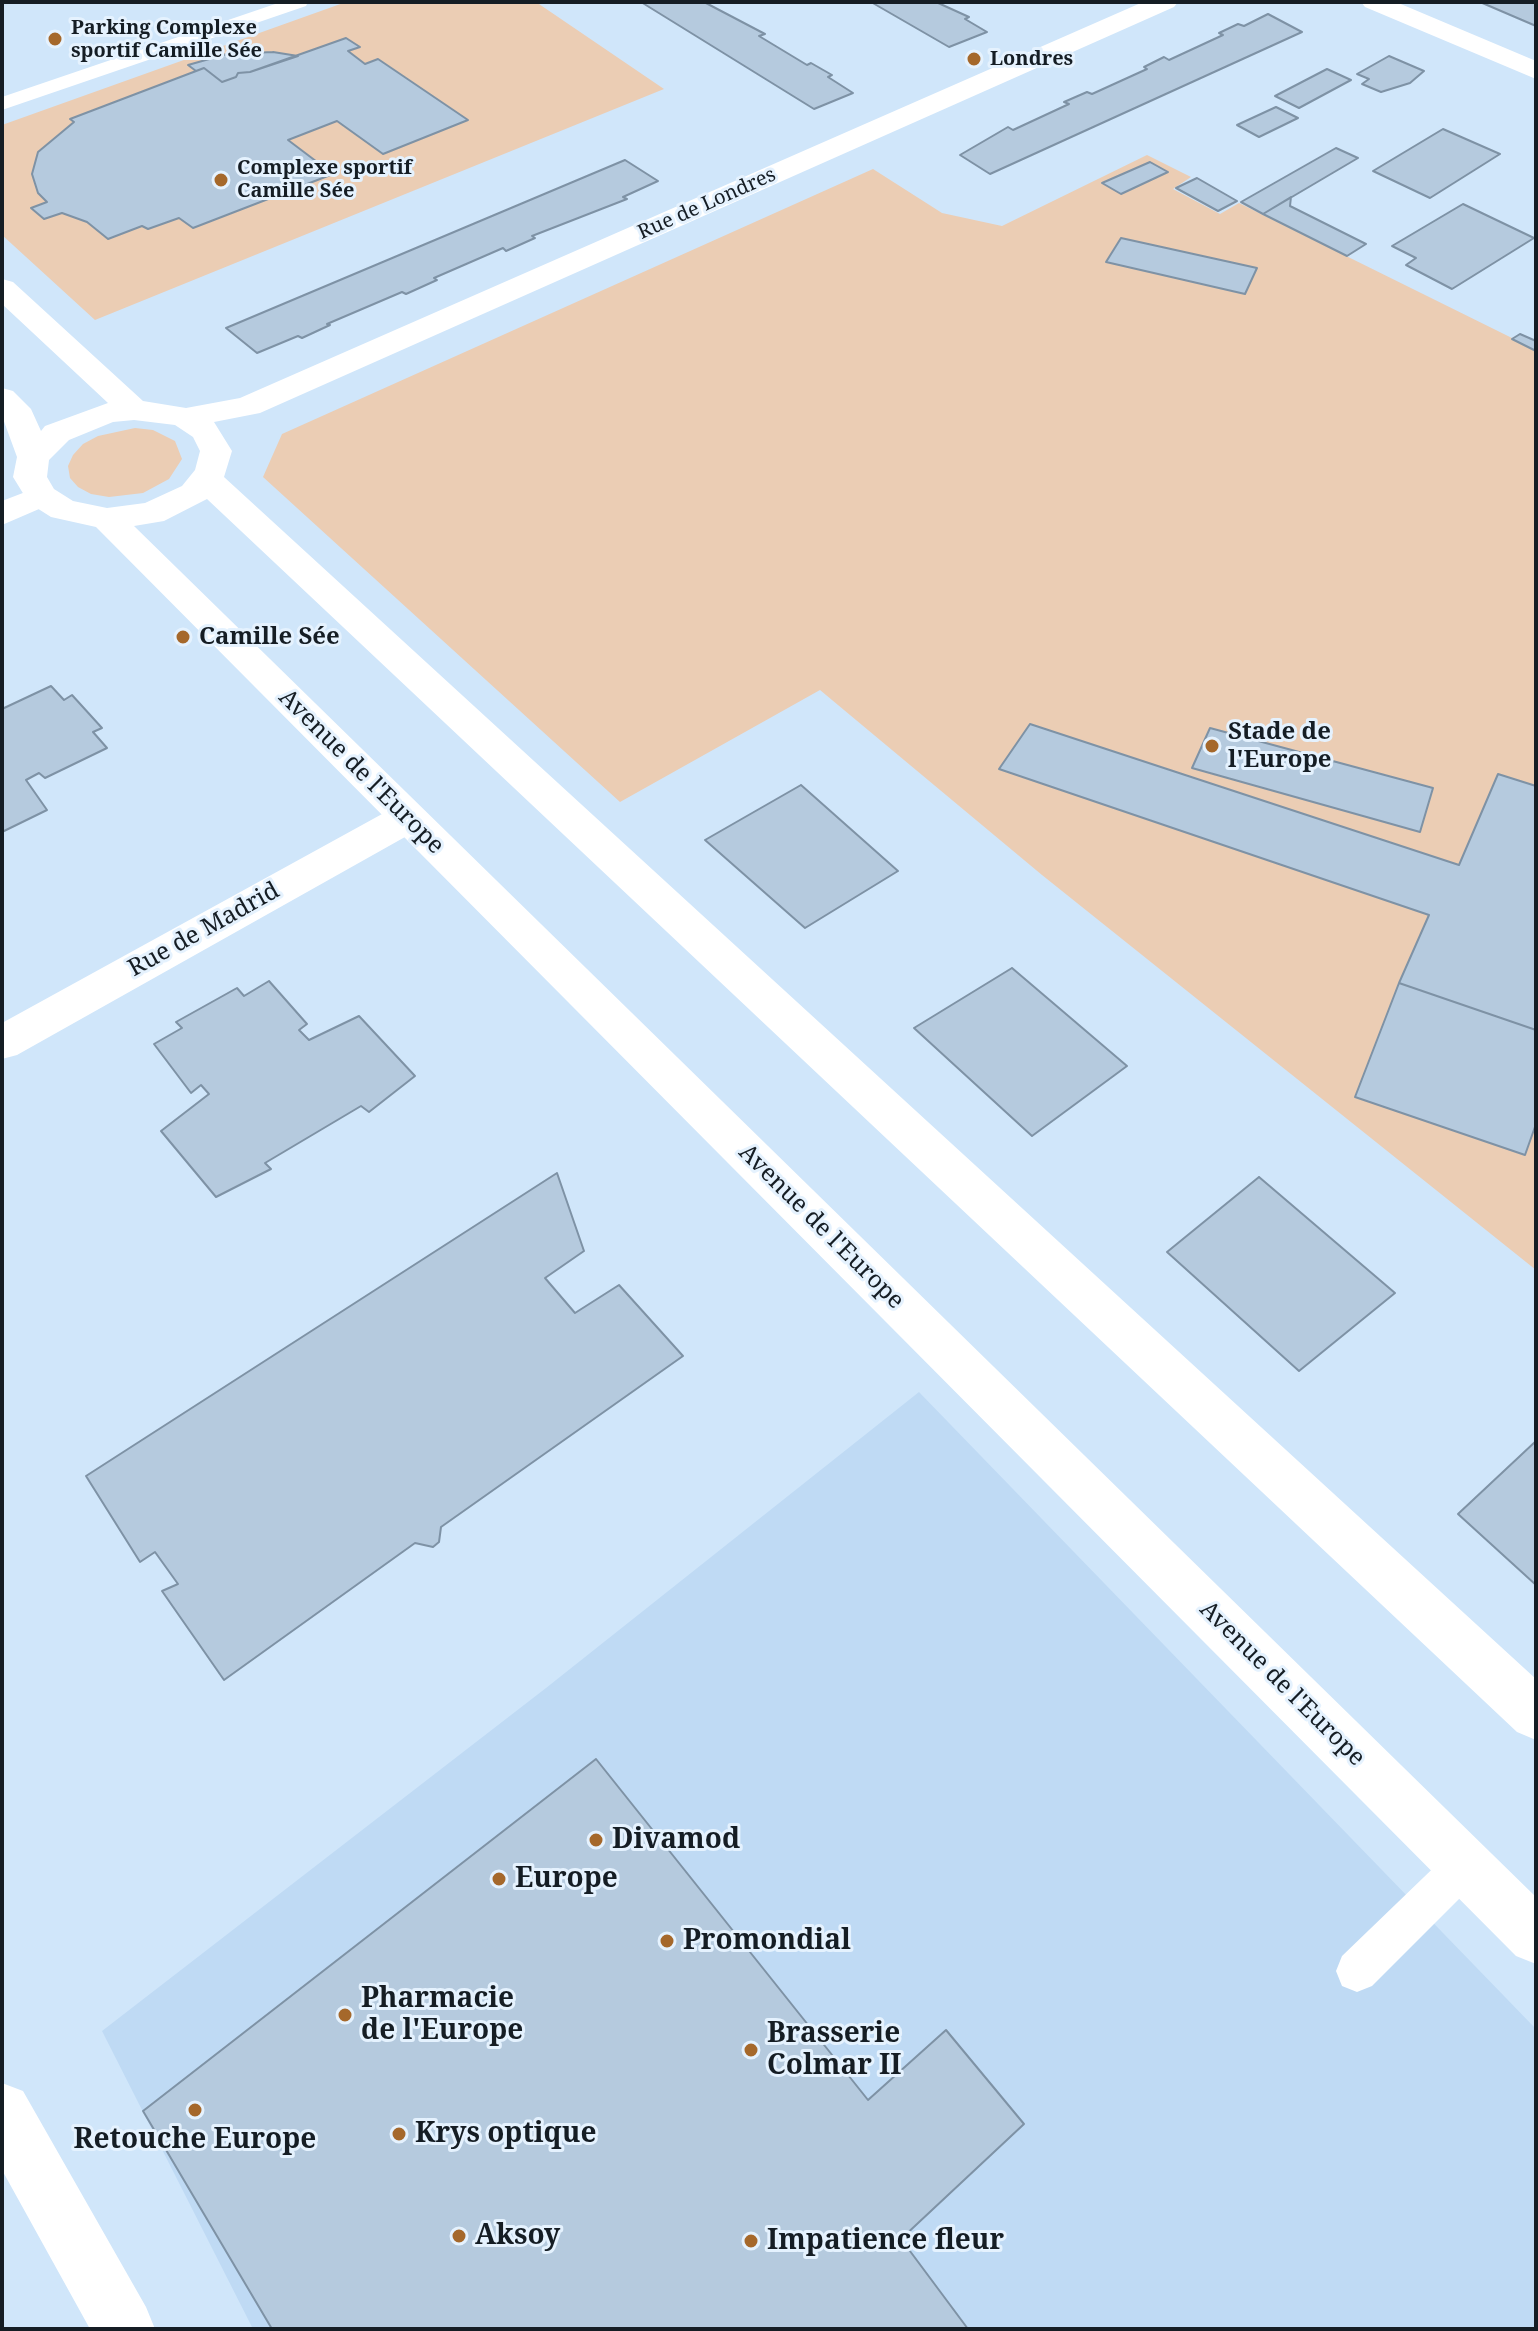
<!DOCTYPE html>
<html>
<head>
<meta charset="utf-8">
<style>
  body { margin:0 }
  #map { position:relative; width:1538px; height:2331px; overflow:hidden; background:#d0e6fa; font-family:"Noto Serif",serif }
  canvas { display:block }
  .frame { position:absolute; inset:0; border:4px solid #151d24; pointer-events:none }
</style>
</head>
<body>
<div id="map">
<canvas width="1538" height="2331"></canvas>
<div class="frame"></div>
</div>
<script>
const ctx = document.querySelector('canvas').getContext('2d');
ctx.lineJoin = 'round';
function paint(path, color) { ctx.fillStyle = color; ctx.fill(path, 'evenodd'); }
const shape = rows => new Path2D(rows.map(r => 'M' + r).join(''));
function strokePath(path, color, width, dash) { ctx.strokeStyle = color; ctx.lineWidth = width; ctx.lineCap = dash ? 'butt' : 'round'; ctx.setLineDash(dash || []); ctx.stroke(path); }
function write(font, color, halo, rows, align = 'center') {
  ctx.font = font + ' "Noto Serif",serif'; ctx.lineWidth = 6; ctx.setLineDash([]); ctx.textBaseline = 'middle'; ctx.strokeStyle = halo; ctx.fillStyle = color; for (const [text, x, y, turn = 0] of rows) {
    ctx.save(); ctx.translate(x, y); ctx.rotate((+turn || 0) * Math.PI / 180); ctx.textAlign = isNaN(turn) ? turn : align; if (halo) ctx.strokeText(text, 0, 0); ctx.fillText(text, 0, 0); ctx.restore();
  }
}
paint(shape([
  [919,1392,1536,2029,1536,2329,253,2329,102,2031,546,1688]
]), '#bfdaf4');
paint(shape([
  [346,2,536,2,664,89,95,320,2,235,2,125],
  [1147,155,1191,177,1173,189,1220,214,1239,203,1512,338,1520,334,1536,341,1536,1270,1042,875,820,690,620,802,263,477,282,434,873,169,942,213,1002,226],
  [135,428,153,430,175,441,182,459,169,479,143,493,109,497,91,494,78,487,70,478,68,466,73,455,83,444,98,436]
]), '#ebcdb4');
const building = shape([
  [641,2,704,2,765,34,759,36,807,65,811,63,832,75,828,77,853,93,814,109,641,2],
  [871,2,936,2,969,17,965,19,987,32,949,47,871,2],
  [1480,2,1536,2,1536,26,1480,2],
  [1268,14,1302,32,990,174,960,155,1008,127,1013,130,1069,104,1064,102,1087,92,1092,94,1147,69,1144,67,1164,57,1169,60,1223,35,1219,33,1238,24,1244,26,1268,14],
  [346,38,360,47,348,51,365,64,378,59,468,120,383,154,337,121,288,140,333,174,193,228,179,218,148,229,142,226,108,239,87,222,62,213,44,219,31,208,47,202,38,193,32,174,38,152,74,122,70,119,204,68,222,82,236,77,238,73,250,72,346,38],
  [273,52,298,56,250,72,238,73,236,77,222,82,204,68,196,71,188,65,227,54,273,52],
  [1389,56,1424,71,1410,83,1381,92,1362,84,1369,79,1357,74,1389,56],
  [1327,69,1351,80,1299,108,1275,96,1327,69],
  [1276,107,1298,118,1259,137,1237,125,1276,107],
  [1443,129,1500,154,1430,198,1373,171,1443,129],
  [1336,148,1358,158,1263,214,1241,202,1336,148],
  [625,160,658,181,623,197,627,199,532,236,535,238,506,251,503,248,434,278,437,280,406,294,402,292,327,324,330,325,302,338,298,336,257,353,226,328,625,160],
  [1150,162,1168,172,1121,194,1102,183,1150,162],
  [1197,178,1237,201,1218,211,1176,188,1197,178],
  [1291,197,1290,206,1366,244,1347,256,1263,214,1291,197],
  [1463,204,1534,238,1452,289,1406,265,1416,258,1392,246,1463,204],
  [1121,238,1257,268,1245,294,1106,262,1121,238],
  [1520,334,1536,341,1536,351,1512,339,1520,334],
  [51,686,64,700,72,695,102,728,93,732,107,748,45,778,39,773,26,780,47,810,2,832,2,709,51,686],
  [1030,724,1459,865,1498,774,1536,786,1536,1030,1399,983,1429,915,999,769,1030,724],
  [1210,728,1433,788,1420,832,1192,768,1210,728],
  [801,785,898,871,805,928,705,840,801,785],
  [1012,968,1127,1066,1032,1136,914,1028,1012,968],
  [269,981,307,1024,299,1030,309,1040,359,1016,415,1076,369,1112,361,1106,265,1163,271,1169,216,1197,161,1131,209,1094,201,1085,191,1093,154,1044,182,1028,176,1022,237,988,244,996,269,981],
  [1399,983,1536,1030,1536,1124,1525,1155,1355,1097,1399,983],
  [557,1173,584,1251,545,1278,575,1313,619,1285,683,1356,441,1527,439,1542,433,1547,415,1543,224,1680,162,1591,178,1584,155,1552,140,1562,86,1476,557,1173],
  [1259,1177,1395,1293,1299,1371,1167,1252,1259,1177],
  [1536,1441,1536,1585,1458,1514,1536,1441],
  [596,1759,868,2100,946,2030,1024,2124,901,2239,968,2329,272,2329,143,2111,596,1759]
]);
paint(building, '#b5cade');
strokePath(building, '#7e92a5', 2);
paint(shape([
  [281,2,308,2,306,6,2,110,2,97,281,2],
  [1465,1845,1479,1851,1485,1865,1479,1879,1372,1986,1357,1992,1342,1986,1336,1971,1342,1956,1451,1851,1465,1845]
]), '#fff');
paint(shape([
  [41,486,53,489,58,496,53,503,2,525,2,501,41,486],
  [407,804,421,808,426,818,421,828,17,1055,2,1059,2,1023,393,808,407,804],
  [2,2083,23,2091,146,2307,155,2329,90,2329,2,2170,2,2083]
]), '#fff');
paint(shape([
  [1143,2,1178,2,1174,7,260,413,214,422,232,451,224,477,1536,1679,1536,1740,1517,1732,207,499,164,521,134,526,1536,1897,1536,1964,1516,1956,96,527,51,517,29,503,13,477,17,457,2,416,2,388,13,391,31,409,41,431,45,426,108,403,2,304,2,279,13,282,143,401,186,408,240,398,1143,2],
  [134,420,175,425,193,437,200,451,195,470,182,486,145,503,107,508,73,501,54,489,47,477,49,460,69,440,113,422,134,420],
  [1361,2,1396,2,1536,61,1536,79,1365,7,1361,2]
]), '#fff');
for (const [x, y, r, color] of [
  [55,39,8,"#a5682b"],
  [974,59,8,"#a5682b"],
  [221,180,8,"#a5682b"],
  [183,637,8,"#a5682b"],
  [1212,746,8,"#a5682b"],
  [596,1840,8,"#a5682b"],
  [499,1879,8,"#a5682b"],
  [667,1941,8,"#a5682b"],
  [345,2015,8,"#a5682b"],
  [751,2050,8,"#a5682b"],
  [195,2110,8,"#a5682b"],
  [399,2134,8,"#a5682b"],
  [459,2236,8,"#a5682b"],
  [751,2241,8,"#a5682b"]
]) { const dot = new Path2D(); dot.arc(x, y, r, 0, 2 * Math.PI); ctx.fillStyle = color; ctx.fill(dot); strokePath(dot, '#e5f2fe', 3); }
write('bold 20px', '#151d24', '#e5f2fe', [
  ["Parking Complexe",71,28],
  ["sportif Camille Sée",71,51],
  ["Londres",990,59],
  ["Complexe sportif",237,168],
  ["Camille Sée",237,191]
], 'left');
write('20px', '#151d24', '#e5f2fe', [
  ["Rue de Londres",707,204,-24]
]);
write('bold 24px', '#151d24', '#e5f2fe', [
  ["Camille Sée",199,637],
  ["Stade de",1228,732],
  ["l'Europe",1228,760]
], 'left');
write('24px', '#151d24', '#e5f2fe', [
  ["Avenue de l'Europe",361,772,45],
  ["Rue de Madrid",204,930,-29],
  ["Avenue de l'Europe",821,1227,45],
  ["Avenue de l'Europe",1282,1684,45]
]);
write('bold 28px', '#151d24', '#e5f2fe', [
  ["Divamod",612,1840],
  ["Europe",515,1879],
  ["Promondial",683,1941],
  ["Pharmacie",361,1999],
  ["de l'Europe",361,2031],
  ["Brasserie",767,2034],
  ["Colmar II",767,2066],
  ["Krys optique",415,2134],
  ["Retouche Europe",195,2140,"center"],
  ["Aksoy",475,2236],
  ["Impatience fleur",767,2241]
], 'left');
</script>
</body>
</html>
